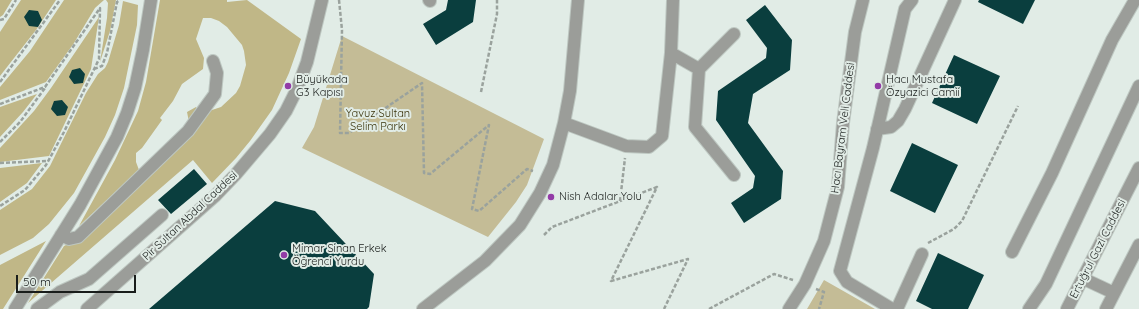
<!DOCTYPE html>
<html>
<head>
<meta charset="utf-8">
<style>
  body { margin:0 }
  #map { position:relative; width:1139px; height:309px; overflow:hidden; background:#e1ece6; font-family:Quicksand,sans-serif }
  canvas { display:block }
  .scale { position:absolute; left:16px; top:275px; width:120px; height:18px; box-sizing:border-box; border:2px solid #191d1b; border-top:0; padding-left:5px; font-size:12px; line-height:14px; white-space:nowrap; color:#191d1b; -webkit-text-stroke:3px #e1ece6; paint-order:stroke }
</style>
</head>
<body>
<div id="map">
<canvas width="1139" height="309"></canvas>
<div class="scale">50 m</div>
</div>
<script>
const ctx = document.querySelector('canvas').getContext('2d');
ctx.lineJoin = 'round';
function paint(path, color) { ctx.fillStyle = color; ctx.fill(path, 'evenodd'); }
const shape = rows => new Path2D(rows.map(r => 'M' + r).join(''));
function strokePath(path, color, width, dash) { ctx.strokeStyle = color; ctx.lineWidth = width; ctx.lineCap = dash ? 'butt' : 'round'; ctx.setLineDash(dash || []); ctx.stroke(path); }
function write(font, color, halo, rows, align = 'center') {
  ctx.font = font + ' Quicksand,sans-serif'; ctx.lineWidth = 4; ctx.setLineDash([]); ctx.textBaseline = 'middle'; ctx.strokeStyle = halo; ctx.fillStyle = color; for (const [text, x, y, turn = 0] of rows) {
    ctx.save(); ctx.translate(x, y); ctx.rotate((+turn || 0) * Math.PI / 180); ctx.textAlign = isNaN(turn) ? turn : align; if (halo) ctx.strokeText(text, 0, 0); ctx.fillText(text, 0, 0); ctx.restore();
  }
}
paint(shape([
  [342,36,544,139,527,185,516,202,488,237,302,148,314,127],
  [824,280,875,309,807,309]
]), '#c4bc96');
paint(shape([
  [0,0,12,0,3,15,0,17],
  [21,0,56,0,36,30,0,76,0,32],
  [64,0,104,0,95,8,74,43,46,82,0,100,0,87,30,51],
  [106,0,116,0,110,31,100,62,107,18,108,3],
  [160,0,227,0,227,2,247,0,301,39,289,73,272,110,250,141,236,158,212,183,193,160,28,303,64,246,76,240,189,122,187,112,196,107,200,114,221,107,236,93,240,86,246,65,244,51,242,45,227,27,219,21,211,18,203,18,196,39,204,58,203,69,182,84,173,101,160,118,162,120,142,148,136,153,136,162,139,170,79,226,115,160,138,111,146,82],
  [123,1,138,5,137,25,124,88,115,115,105,137,74,193,49,224,33,238,0,255,0,210,32,189,50,166,86,93,98,74,105,68,108,62,119,25],
  [99,17,91,69,49,156,0,162,0,148,34,111,51,88],
  [37,94,23,112,0,137,0,107],
  [42,163,27,183,0,202,0,168],
  [46,241,3,309,0,309,0,265]
]), '#c0b787');
paint(shape([
  [448,0,476,0,473,22,436,45,423,24,446,10],
  [979,0,1035,0,1023,24,978,2],
  [765,5,792,40,790,70,753,94,748,123,783,171,781,199,744,223,731,203,753,188,755,176,716,120,718,91,766,58,767,48,746,20],
  [29,10,38,11,42,20,38,27,29,26,24,17],
  [954,55,1000,76,977,124,932,103],
  [80,68,85,74,83,83,74,84,69,77,72,70],
  [62,100,68,107,65,115,57,116,51,109,54,101],
  [912,143,958,165,935,213,890,191],
  [194,169,207,184,171,214,158,200],
  [275,201,315,211,374,274,369,307,367,309,149,309],
  [938,253,984,275,968,309,932,309,916,301]
]), '#0a3e3e');
const minor = shape([
  [429,0,430,1],
  [671,53,699,69],
  [564,123,626,146,649,147,662,136,671,53,673,0],
  [877,129,891,127,898,121,905,109,955,0],
  [734,175,695,127,699,69,734,34],
  [61,235,69,239,78,237,188,131,215,94,217,73,213,61],
  [1012,252,1052,173,1112,40,1135,0],
  [1084,279,1114,293],
  [15,309,80,205,117,137,127,113,135,88,143,50,151,0],
  [37,309,60,292,89,279,162,215],
  [87,309,215,196,236,174,270,134,286,111,297,89,307,62,322,0],
  [423,309,485,261,520,225,540,193,553,165,564,123,570,91,578,0],
  [789,309,805,284,824,241,838,187,843,123,855,32,863,0],
  [892,309,847,282,840,271,873,148,905,9,912,0],
  [897,309,922,254],
  [1029,309,1046,284,1139,86],
  [1067,309,1139,168],
  [1106,309,1139,245]
]);
strokePath(minor, '#bdc7c1', 14);
strokePath(shape([
  [339,0,342,30,340,133,349,133,422,83,424,173,430,174,489,125,472,209,479,211,527,169,533,171],
  [0,20,4,19,16,0],
  [94,69,102,66,107,53,117,2,120,0],
  [0,82,60,0],
  [481,92,497,14,497,0],
  [0,104,45,87,100,8,99,59,64,132,46,165,25,190,0,206],
  [0,142,20,122,45,88],
  [0,163,48,161],
  [620,201,625,158],
  [544,235,552,227,657,187,611,281,688,259,664,309],
  [928,243,954,229,962,221,1018,106],
  [816,289,824,292,819,309],
  [709,309,774,274,793,280]
]), '#9aa29d', 2.5, [4, 2]);
strokePath(minor, '#9b9d99', 12);
for (const [x, y, r, color] of [
  [288,86,4,"#933ba7"],
  [878,86,4,"#933ba7"],
  [551,197,4,"#933ba7"],
  [284,255,4,"#933ba7"]
]) { const dot = new Path2D(); dot.arc(x, y, r, 0, 2 * Math.PI); ctx.fillStyle = color; ctx.fill(dot); strokePath(dot, '#e1ece6', 1.5); }
write('11px', '#191d1b', '#e1ece6', [
  ["Büyükada",296,80],
  ["G3 Kapısı",296,93],
  ["Hacı Mustafa",886,80],
  ["Özyazici Camii",886,93],
  ["Nish Adalar Yolu",559,197],
  ["Mimar Sinan Erkek",292,249],
  ["Öğrenci Yurdu",292,262]
], 'left');
write('11px', '#3a330b', '#e1ece6', [
  ["Yavuz Sultan",378,114],
  ["Selim Parkı",378,127]
]);
write('11px', '#191d1b', '#e1ece6', [
  ["Hacı Bayram Veli Caddesi",843,128,-83],
  ["Pir Sultan Abdal Caddesi",190,216,-43],
  ["Ertuğrul Gazi Caddesi",1098,249,-63]
]);
</script>
</body>
</html>
